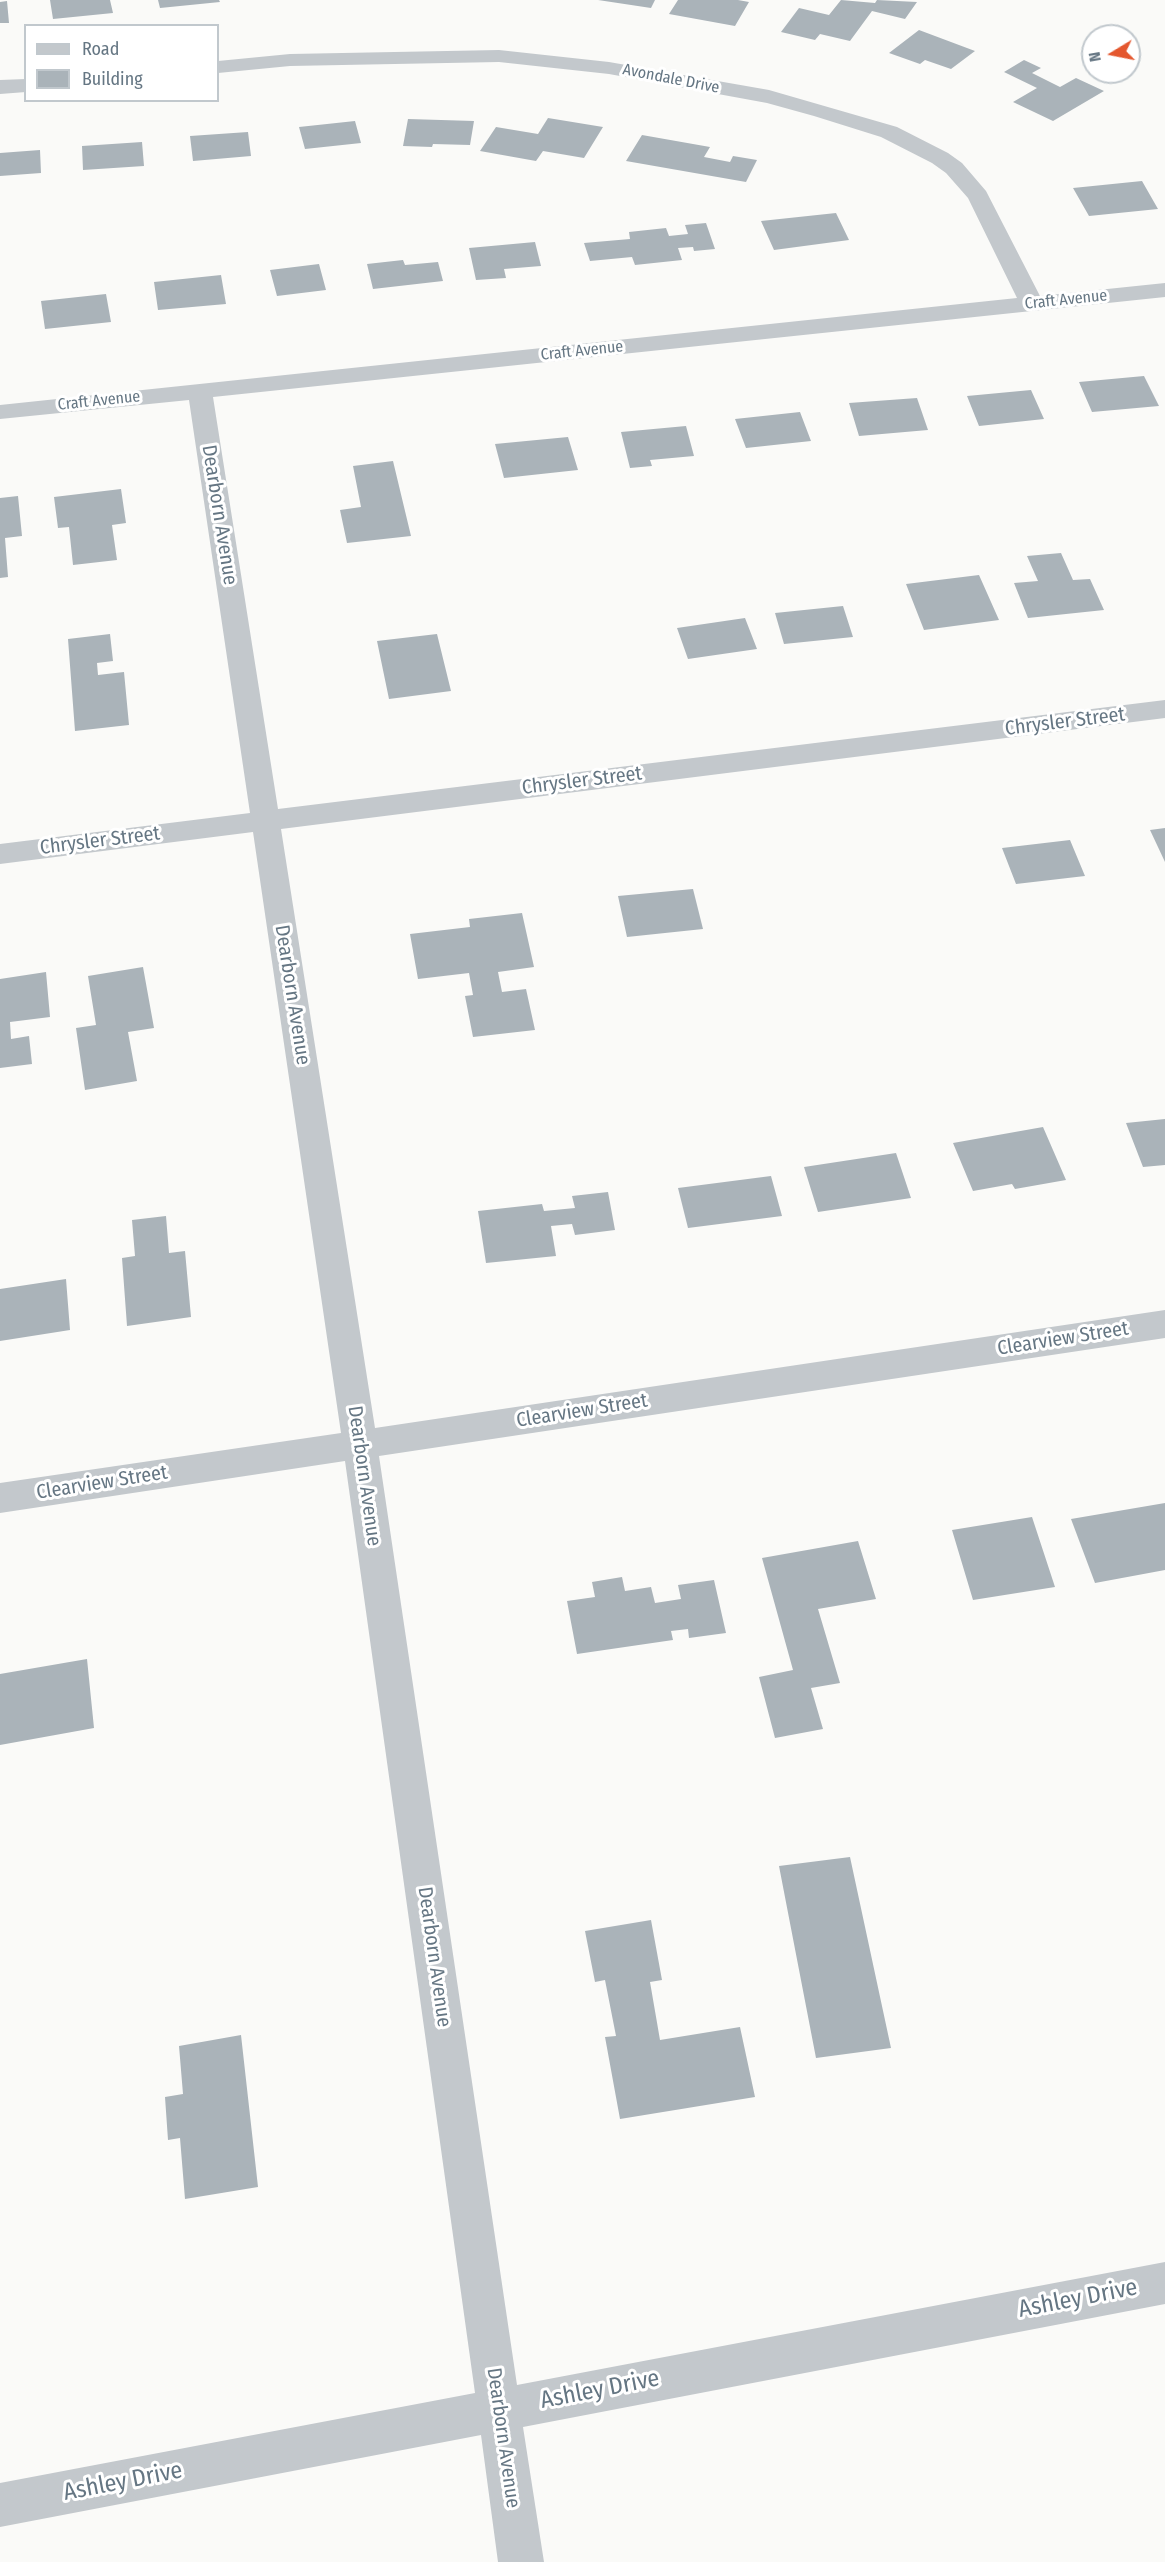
<!DOCTYPE html>
<html>
<head>
<meta charset="utf-8">
<style>
  body { margin:0 }
  #map { position:relative; width:1165px; height:2562px; overflow:hidden; background:#fafaf8; font-family:"Fira Sans Condensed",sans-serif }
  canvas { display:block }
  .legend { position:absolute; left:24px; top:24px; width:195px; height:78px; box-sizing:border-box; background:#fff; border:2px solid #c1c8cd; margin:0; padding:8px 10px; list-style:none; font-size:18px; color:#657683 }
  .legend li { display:flex; align-items:center; gap:12px; height:30px }
  .legend b { width:30px; border:2px solid #c1c8cd }
  .north { position:absolute; left:1081px; top:24px; width:60px; height:60px; box-sizing:border-box; background:#fff; border:2px solid #c1c8cd; border-radius:50%; rotate:260deg; font-size:16px; font-weight:700; line-height:24px; text-align:center; color:#657683 }
  .north::after { content:''; display:block; margin:auto; width:21px; height:27px; background:#e4572e; clip-path:polygon(50% 0,100% 100%,50% 72%,0 100%) }
</style>
</head>
<body>
<div id="map">
<canvas width="1165" height="2562"></canvas>
<ul class="legend">
<li><b style="height:8px;background:#c3c8cc"></b>Road</li>
<li><b style="height:16px;background:#aab3b9"></b>Building</li>
</ul>
<div class="north">N</div>
</div>
<script>
const ctx = document.querySelector('canvas').getContext('2d');
ctx.lineJoin = 'round';
function paint(path, color) { ctx.fillStyle = color; ctx.fill(path, 'evenodd'); }
const shape = rows => new Path2D(rows.map(r => 'M' + r).join(''));
function write(font, color, halo, rows, align = 'center') {
  ctx.font = font + ' "Fira Sans Condensed",sans-serif'; ctx.lineWidth = 6; ctx.setLineDash([]); ctx.textBaseline = 'middle'; ctx.strokeStyle = halo; ctx.fillStyle = color; for (const [text, x, y, turn = 0] of rows) {
    ctx.save(); ctx.translate(x, y); ctx.rotate((+turn || 0) * Math.PI / 180); ctx.textAlign = isNaN(turn) ? turn : align; if (halo) ctx.strokeText(text, 0, 0); ctx.fillText(text, 0, 0); ctx.restore();
  }
}
paint(shape([
  [50,0,110,0,113,13,53,19],
  [158,0,219,0,220,2,160,8],
  [598,0,655,0,651,8],
  [678,0,738,0,749,2,735,26,669,14],
  [841,0,875,3,877,0,917,2,905,19,872,11,850,41,820,34,815,40,781,32,799,8,829,15],
  [7,1,9,23,0,23,0,2],
  [919,30,975,51,951,69,925,60,920,64,889,53],
  [1024,60,1041,68,1032,73,1060,87,1076,78,1104,91,1053,121,1013,102,1037,88,1004,72],
  [548,118,603,127,584,158,543,151,536,161,480,151,496,127,538,134],
  [408,119,474,121,470,145,433,144,432,147,403,146],
  [355,121,361,143,305,149,299,127],
  [248,132,251,156,193,161,190,136],
  [642,135,710,147,704,157,730,162,733,156,757,160,746,182,626,161],
  [142,142,144,166,83,170,82,146],
  [40,150,41,173,0,176,0,153],
  [1142,181,1158,209,1089,216,1073,188],
  [836,213,849,240,774,250,761,221],
  [706,223,715,249,694,251,693,247,678,248,682,260,635,265,632,257,590,261,584,243,630,239,629,232,666,228,669,236,688,234,685,225],
  [535,242,541,266,504,269,506,278,476,280,469,248],
  [403,260,405,265,438,262,443,281,373,289,367,264],
  [319,264,326,290,277,296,270,270],
  [221,275,226,304,158,310,154,282],
  [106,294,111,322,45,329,41,301],
  [1144,376,1159,406,1092,412,1079,382],
  [1031,390,1044,419,979,426,967,396],
  [917,398,928,430,859,436,849,403],
  [800,412,811,441,746,448,735,419],
  [686,426,694,456,650,460,652,466,630,468,621,432],
  [568,437,578,470,504,478,495,444],
  [393,461,411,536,347,543,340,510,361,507,353,466],
  [121,489,126,523,112,525,117,560,73,565,69,527,58,528,54,497],
  [18,496,22,536,5,538,8,577,0,578,0,498],
  [1061,553,1073,580,1090,579,1104,610,1028,618,1014,583,1038,581,1027,556],
  [979,575,999,620,924,630,906,584],
  [843,606,853,637,784,644,775,613],
  [745,618,757,649,688,659,677,628],
  [110,634,113,661,97,663,98,675,124,672,129,725,75,731,68,639],
  [437,634,451,691,389,699,377,641],
  [1165,828,1165,862,1150,830],
  [1070,840,1085,876,1016,884,1002,848],
  [693,889,703,929,627,937,618,896],
  [522,913,534,967,498,972,502,992,526,989,535,1030,473,1037,465,996,473,995,469,973,418,979,410,934,470,927,469,919],
  [143,967,154,1028,128,1032,137,1081,85,1090,76,1028,96,1025,88,976],
  [46,972,50,1017,10,1022,11,1039,29,1036,32,1064,0,1068,0,979],
  [1165,1119,1165,1165,1143,1167,1126,1123],
  [1043,1127,1066,1180,1015,1189,1012,1184,973,1191,953,1143],
  [896,1153,911,1198,818,1212,804,1167],
  [771,1176,782,1216,688,1228,678,1188],
  [608,1192,615,1230,575,1235,572,1224,551,1226,556,1256,486,1263,478,1211,542,1204,544,1211,575,1208,572,1196],
  [166,1216,169,1253,185,1251,191,1317,127,1326,122,1258,135,1256,132,1220],
  [66,1279,70,1330,0,1341,0,1289],
  [1165,1503,1165,1570,1095,1583,1071,1519],
  [1032,1517,1055,1587,973,1600,952,1530],
  [858,1541,876,1599,818,1609,840,1683,811,1688,823,1729,775,1738,759,1677,793,1670,762,1558],
  [622,1577,625,1591,651,1587,655,1603,681,1599,678,1585,714,1580,726,1633,689,1638,688,1629,671,1631,673,1640,577,1654,567,1601,595,1597,592,1582],
  [87,1659,94,1728,0,1745,0,1674],
  [850,1857,891,2048,816,2058,779,1866],
  [651,1920,662,1980,650,1982,660,2040,740,2027,755,2097,620,2119,605,2037,616,2036,605,1980,595,1982,585,1931],
  [241,2035,258,2187,185,2199,180,2138,168,2140,165,2097,183,2094,179,2046]
]), '#aab3b9');
paint(shape([
  [499,50,609,62,769,90,897,127,948,153,962,163,986,191,1040,296,1165,283,1165,297,213,397,278,809,1165,700,1165,718,281,829,375,1428,1165,1310,1165,1338,379,1456,517,2385,1165,2262,1165,2304,523,2427,544,2562,498,2562,481,2435,0,2527,0,2483,475,2393,345,1461,0,1513,0,1483,341,1433,253,832,0,864,0,844,250,813,189,400,0,419,0,405,1017,298,968,198,946,173,932,163,881,137,814,116,767,103,609,74,499,62,290,66,218,73,218,61,290,54,499,50],
  [26,79,26,92,0,94,0,80,26,79]
]), '#c3c8cc');
write('16px', '#657683', '#fff', [
  ["Avondale Drive",671,79,11],
  ["Craft Avenue",1066,300,-6],
  ["Craft Avenue",582,351,-6],
  ["Craft Avenue",99,401,-6]
]);
write('20px', '#657683', '#fff', [
  ["Dearborn Avenue",219,515,81],
  ["Chrysler Street",1065,722,-7],
  ["Chrysler Street",582,781,-7],
  ["Chrysler Street",100,841,-7],
  ["Dearborn Avenue",292,995,81],
  ["Clearview Street",1063,1339,-9],
  ["Clearview Street",582,1411,-9],
  ["Dearborn Avenue",364,1476,82],
  ["Clearview Street",102,1483,-9],
  ["Dearborn Avenue",434,1957,82],
  ["Dearborn Avenue",503,2438,82]
]);
write('24px', '#657683', '#fff', [
  ["Ashley Drive",1078,2299,-11],
  ["Ashley Drive",600,2390,-11],
  ["Ashley Drive",123,2482,-11]
]);
</script>
</body>
</html>
